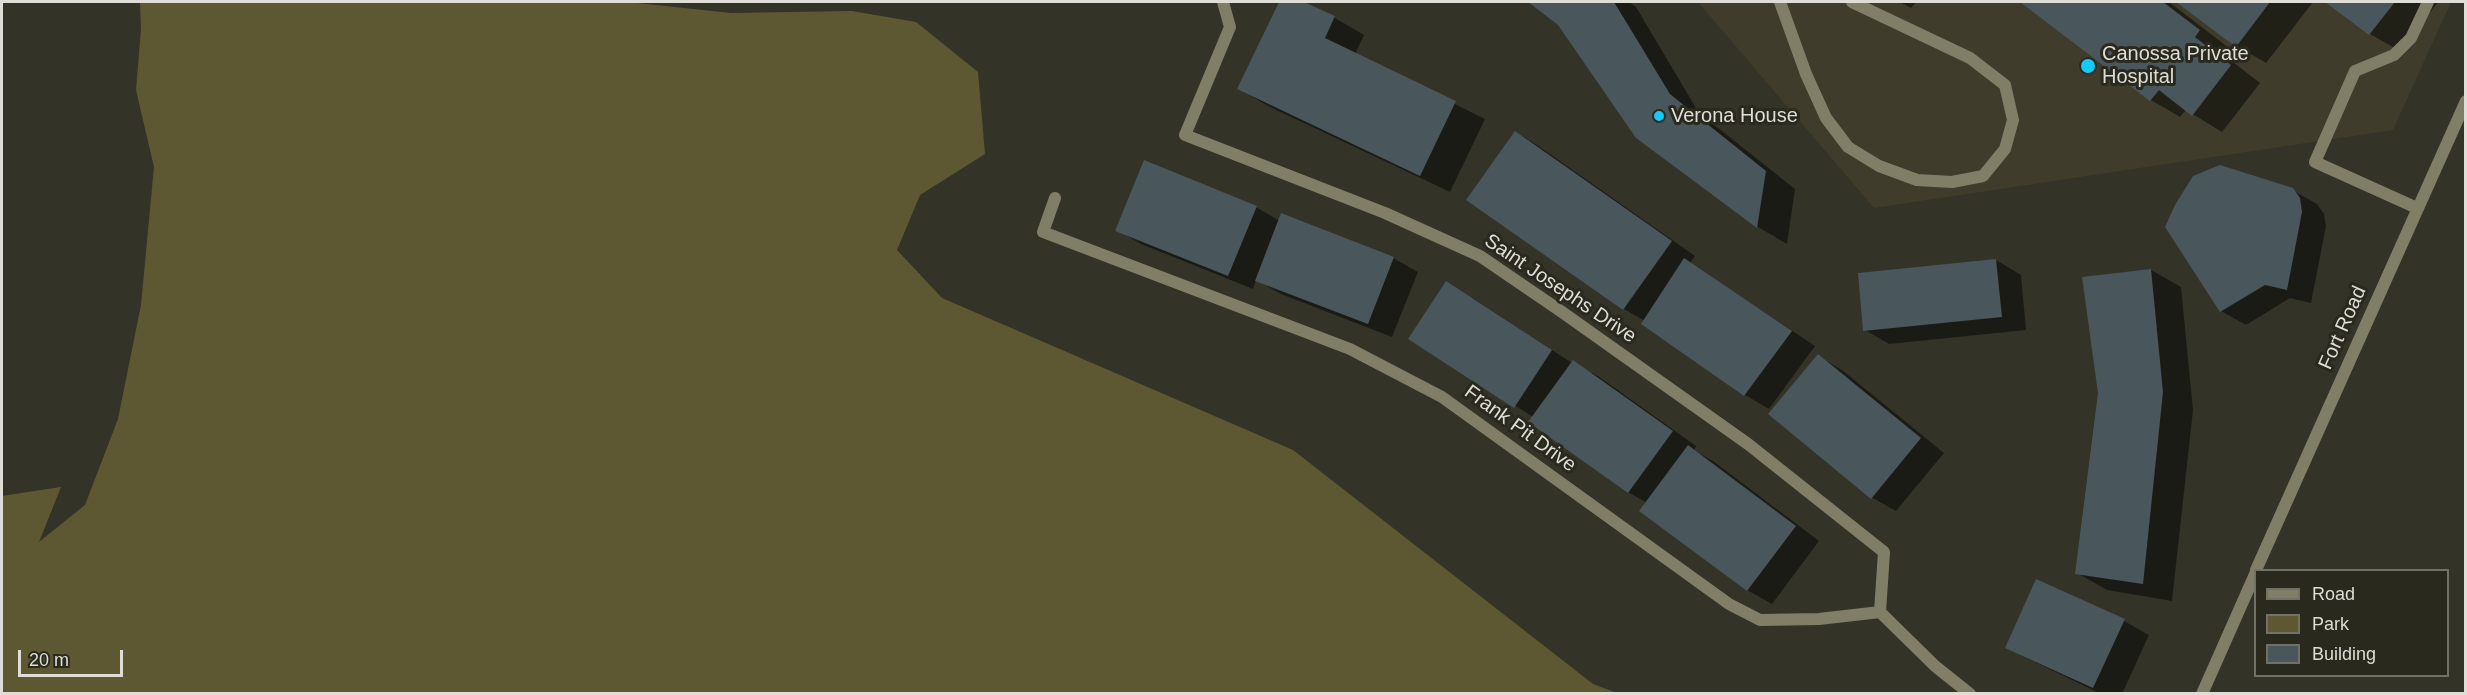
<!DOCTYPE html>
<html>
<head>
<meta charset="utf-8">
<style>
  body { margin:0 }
  #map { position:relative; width:2467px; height:695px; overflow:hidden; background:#343328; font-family:Helvetica,sans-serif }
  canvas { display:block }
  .frame { position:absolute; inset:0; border:3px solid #deddd6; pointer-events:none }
  .legend { position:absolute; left:2254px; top:569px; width:195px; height:108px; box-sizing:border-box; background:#2a291e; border:2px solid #727168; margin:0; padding:8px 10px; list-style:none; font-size:18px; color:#deddd6 }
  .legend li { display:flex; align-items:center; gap:12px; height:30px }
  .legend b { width:30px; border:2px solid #727168 }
  .scale { position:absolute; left:18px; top:650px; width:105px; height:27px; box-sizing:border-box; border:3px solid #deddd6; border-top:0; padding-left:8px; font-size:18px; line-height:21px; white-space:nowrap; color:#deddd6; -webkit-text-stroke:4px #2a291e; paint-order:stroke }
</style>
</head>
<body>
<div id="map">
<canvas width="2467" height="695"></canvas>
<div class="frame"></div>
<ul class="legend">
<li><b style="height:8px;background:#817e67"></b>Road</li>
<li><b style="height:16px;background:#5e5832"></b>Park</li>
<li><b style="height:16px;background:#49565b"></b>Building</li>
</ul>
<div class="scale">20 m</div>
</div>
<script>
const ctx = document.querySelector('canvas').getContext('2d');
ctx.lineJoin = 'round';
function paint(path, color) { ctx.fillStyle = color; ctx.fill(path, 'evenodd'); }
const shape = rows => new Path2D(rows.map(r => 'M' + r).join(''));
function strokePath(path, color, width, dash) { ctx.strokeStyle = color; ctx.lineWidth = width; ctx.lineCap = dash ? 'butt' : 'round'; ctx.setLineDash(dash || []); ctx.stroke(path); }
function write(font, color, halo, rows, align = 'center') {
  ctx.font = font + ' Helvetica,sans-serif'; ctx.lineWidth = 6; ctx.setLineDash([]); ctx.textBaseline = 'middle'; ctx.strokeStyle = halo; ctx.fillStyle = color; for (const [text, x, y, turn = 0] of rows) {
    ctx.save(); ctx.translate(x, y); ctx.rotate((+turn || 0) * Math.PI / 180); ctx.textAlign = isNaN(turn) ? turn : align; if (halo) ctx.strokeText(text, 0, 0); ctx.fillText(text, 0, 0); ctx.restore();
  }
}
paint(shape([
  [1698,2,2451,2,2393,130,1874,208]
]), '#3f3c2b');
paint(shape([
  [140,2,628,2,731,13,852,11,916,22,978,72,985,154,920,195,897,250,942,298,1293,450,1593,684,1617,693,2,693,2,496,61,487,39,542,85,505,118,419,141,305,154,167,136,90,141,29]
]), '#5e5832');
paint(shape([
  [1281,2,1301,2,1335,18,1364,35,1355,54,1485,119,1450,192,1268,106,1239,89],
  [1531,2,1629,2,1636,7,1699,113,1795,189,1787,244,1758,227,1637,137,1559,24],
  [1900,2,1916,2,1911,8],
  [2023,2,2169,2,2229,48,2224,55,2260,83,2222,132,2186,110,2180,117,2151,100],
  [2178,2,2313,2,2266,63,2237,46],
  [2328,2,2438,2,2400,51,2370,34],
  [1516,132,1540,147,1695,256,1690,263,1815,346,1769,409,1745,395,1645,321,1624,309],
  [2292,190,2317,204,2324,214,2326,226,2311,303,2290,298,2246,325,2221,311,2167,227],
  [1256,207,1280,221,1393,258,1418,272,1392,337,1281,294,1256,280,1253,289,1141,244,1117,230],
  [1996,260,2021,275,2026,330,1889,344,1865,330],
  [2151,270,2181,287,2193,410,2172,601,2107,590,2077,573,2100,393],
  [1471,297,1572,363,1598,376,1696,446,1694,450,1713,461,1819,541,1772,604,1747,590,1647,503,1628,492,1533,417,1410,339],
  [1818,356,1842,370,1944,453,1896,511,1871,497],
  [2124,621,2149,635,2122,694,2101,694,2006,648]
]), '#0007');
paint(shape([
  [1279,2,1304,2,1335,16,1325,38,1456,101,1420,176,1237,89],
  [1528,2,1614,2,1670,94,1766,171,1757,228,1636,138,1558,25],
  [2020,2,2163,2,2200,30,2195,37,2231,65,2192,116,2159,90,2150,101],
  [2176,2,2270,2,2236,47],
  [2325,2,2395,2,2369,35],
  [1515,131,1672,241,1623,310,1466,200],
  [1144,160,1257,206,1228,276,1115,231],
  [2220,165,2293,188,2300,198,2302,212,2287,290,2265,285,2220,312,2165,227,2175,205,2193,176],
  [1281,213,1394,257,1368,324,1255,281],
  [1684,258,1792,331,1744,396,1641,324],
  [1996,259,2002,317,1863,331,1858,273],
  [2151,269,2163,392,2143,584,2075,574,2098,393,2082,277],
  [1446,281,1552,350,1514,408,1408,339],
  [1818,354,1921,438,1871,499,1768,414],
  [1573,360,1673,431,1628,493,1528,422],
  [1688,445,1796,526,1747,591,1639,511],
  [2036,579,2125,619,2093,688,2005,648]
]), '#49565b');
strokePath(shape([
  [1223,2,1230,27,1185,135,1385,213,1480,256,1562,312,1748,444,1884,552,1880,612],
  [1780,2,1806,74,1826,118,1848,147,1879,166,1917,180,1952,182,1983,176,2005,149,2013,120,2005,85,1970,58,1852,2],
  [1055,198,1043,232,1350,349,1442,397,1729,604,1760,620,1819,619,1880,612,1935,666,1970,694],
  [2417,208,2315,162,2355,71,2394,55,2411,38,2428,2]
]), '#817e67', 12);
strokePath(shape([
  [2256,570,2466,101],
  [2202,694,2256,572]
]), '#817e67', 12);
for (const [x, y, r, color] of [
  [2088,66,8,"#13cafb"],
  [1659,116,6,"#13cafb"]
]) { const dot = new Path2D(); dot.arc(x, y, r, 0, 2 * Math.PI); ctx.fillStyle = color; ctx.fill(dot); strokePath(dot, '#2a291e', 2); }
write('20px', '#deddd6', '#2a291e', [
  ["Canossa Private",2102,54],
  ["Hospital",2102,77],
  ["Verona House",1671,116]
], 'left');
write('20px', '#deddd6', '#2a291e', [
  ["Saint Josephs Drive",1560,289,34],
  ["Fort Road",2343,328,-66],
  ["Frank Pit Drive",1520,429,36]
]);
</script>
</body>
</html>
